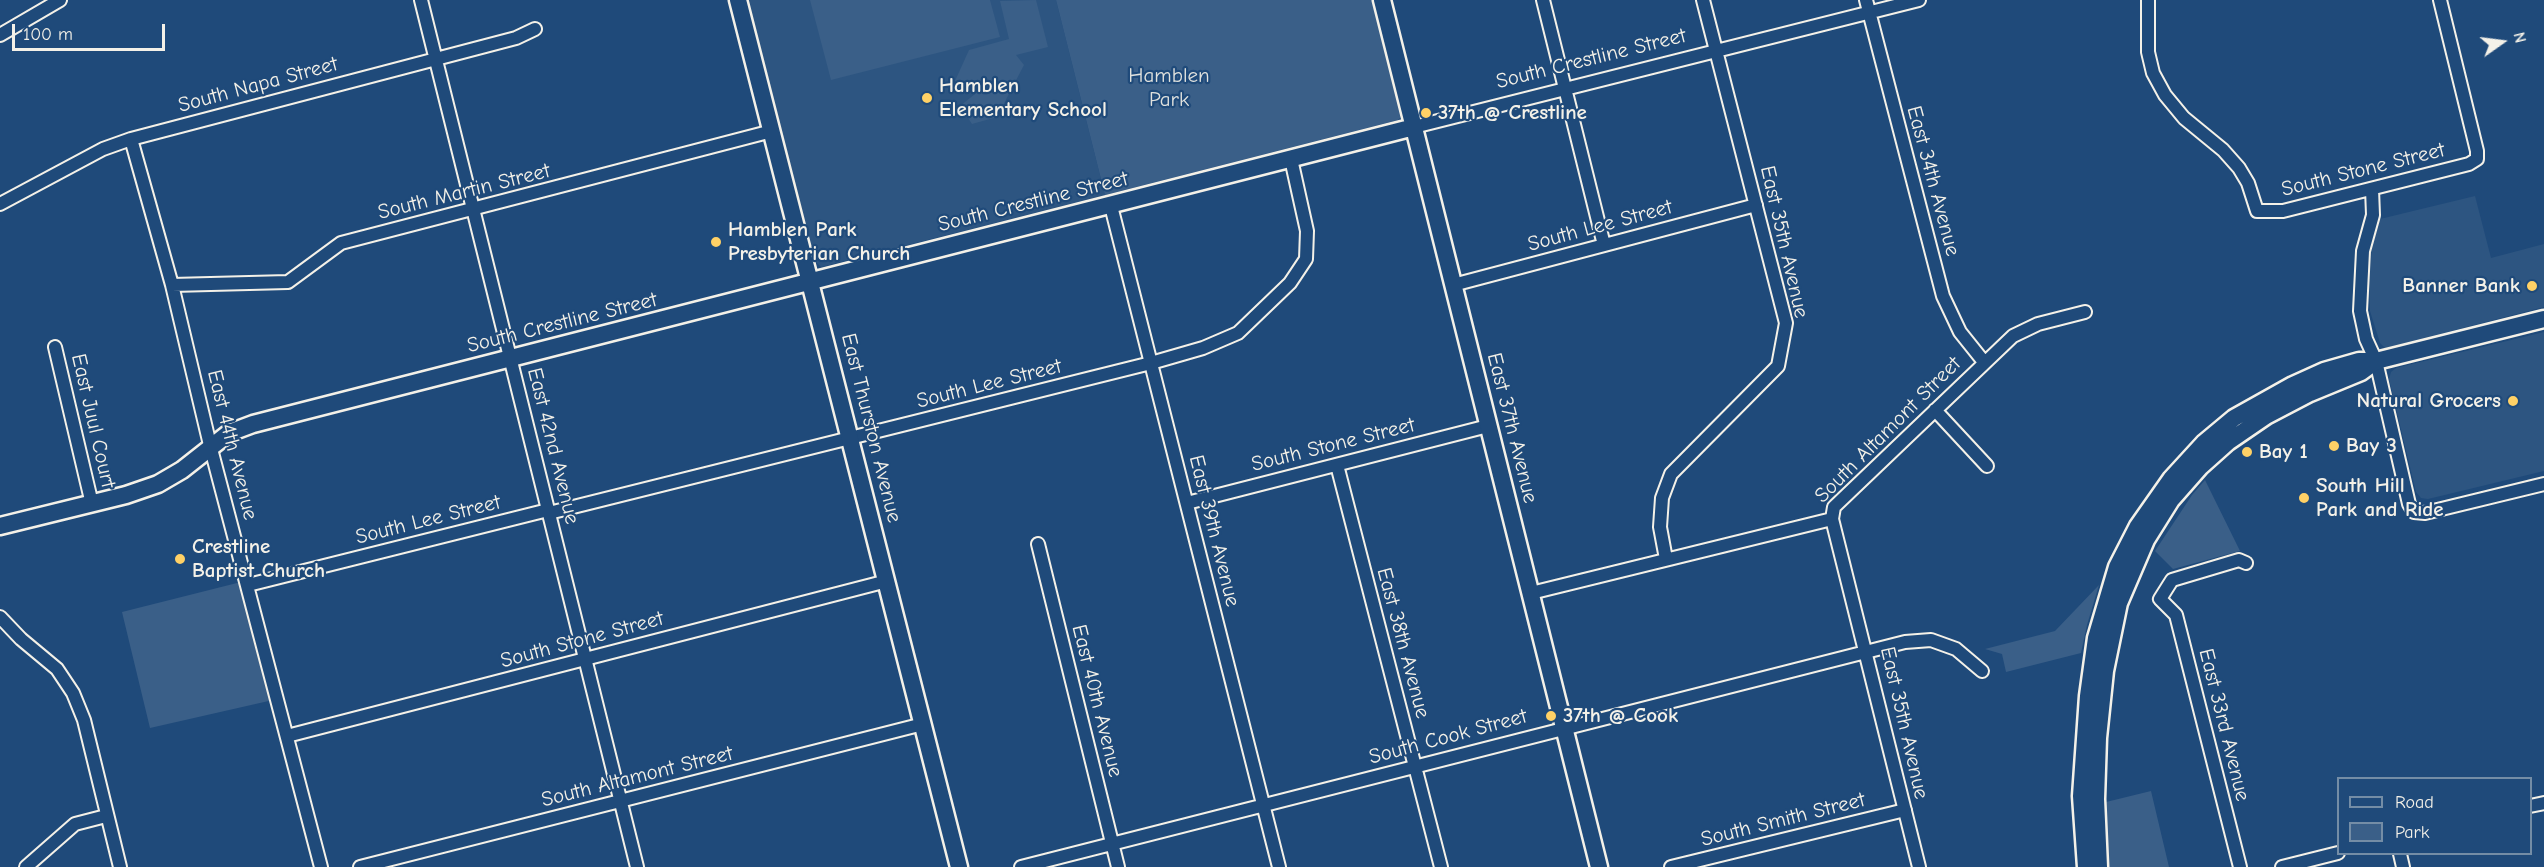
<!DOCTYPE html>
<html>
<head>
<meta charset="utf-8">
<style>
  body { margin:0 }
  #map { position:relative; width:2544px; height:867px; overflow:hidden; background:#1f4a7a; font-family:"Comic Neue",sans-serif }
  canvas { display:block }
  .legend { position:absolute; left:2337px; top:777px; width:195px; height:78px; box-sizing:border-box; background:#1f4a7a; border:2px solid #748da6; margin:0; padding:8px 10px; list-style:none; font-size:18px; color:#f4f1e8 }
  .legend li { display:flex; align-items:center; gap:12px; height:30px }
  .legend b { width:30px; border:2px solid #748da6 }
  .north { position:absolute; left:2472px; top:12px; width:60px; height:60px; -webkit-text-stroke:4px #1f4a7a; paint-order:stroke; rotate:76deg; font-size:16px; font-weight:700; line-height:24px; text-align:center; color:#f4f1e8 }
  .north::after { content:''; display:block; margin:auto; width:21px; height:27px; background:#f4f1e8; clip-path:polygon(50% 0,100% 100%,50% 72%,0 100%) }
  .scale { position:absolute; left:12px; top:24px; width:153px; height:27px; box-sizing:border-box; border:3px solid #f4f1e8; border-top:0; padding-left:8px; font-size:18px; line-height:21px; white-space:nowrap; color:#f4f1e8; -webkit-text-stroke:4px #1f4a7a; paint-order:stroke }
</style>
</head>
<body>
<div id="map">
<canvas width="2544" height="867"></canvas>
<ul class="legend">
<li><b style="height:8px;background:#1f4a7a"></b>Road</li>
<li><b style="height:16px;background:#3a5f88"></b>Park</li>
</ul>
<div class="north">N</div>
<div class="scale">100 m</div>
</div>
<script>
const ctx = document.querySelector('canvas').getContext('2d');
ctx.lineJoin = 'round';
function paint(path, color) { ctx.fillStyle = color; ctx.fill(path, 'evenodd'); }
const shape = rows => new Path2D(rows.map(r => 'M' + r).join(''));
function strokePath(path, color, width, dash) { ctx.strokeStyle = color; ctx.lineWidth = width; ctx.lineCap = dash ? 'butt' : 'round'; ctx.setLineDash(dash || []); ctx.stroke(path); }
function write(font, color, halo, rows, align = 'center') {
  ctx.font = font + ' "Comic Neue",sans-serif'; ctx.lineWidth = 4.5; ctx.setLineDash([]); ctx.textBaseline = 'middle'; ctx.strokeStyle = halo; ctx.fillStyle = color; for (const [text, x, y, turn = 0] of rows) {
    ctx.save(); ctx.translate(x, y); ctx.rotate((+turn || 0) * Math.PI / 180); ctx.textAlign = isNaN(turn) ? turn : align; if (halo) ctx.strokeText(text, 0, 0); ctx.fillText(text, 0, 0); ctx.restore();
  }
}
paint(shape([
  [748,0,1056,0,1105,195,821,267,815,261],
  [2475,196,2491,258,2544,244,2544,307,2385,348,2380,343,2370,311,2369,282,2372,246,2380,219],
  [2544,332,2544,471,2428,499,2421,498,2416,492,2389,379,2391,372,2396,368]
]), '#2d5581');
paint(shape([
  [810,0,990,0,1000,37,831,80],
  [1036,0,1048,47,1016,55,1024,65,997,117,972,124,960,106,975,94,955,81,969,50,1009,39,1000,1],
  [1056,0,1376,0,1404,114,1398,120,1105,195],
  [2205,480,2240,551,2173,569,2155,551,2192,495],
  [241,582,273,700,150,728,122,612],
  [2099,585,2087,625,2081,653,2006,672,2002,654,1985,649,2055,631],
  [2151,791,2169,867,2106,867,2102,803]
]), '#3a5f88');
const street = shape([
  [421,0,637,867],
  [1543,0,1604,245],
  [1866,0,1943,296,1960,332,1984,362],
  [2148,0,2148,52,2153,73,2165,95,2184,118,2223,150,2239,168,2248,183,2257,211,2283,211,2469,164,2477,159,2477,151,2440,0],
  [0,35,60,0],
  [1414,127,1919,0],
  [131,139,172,285,210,445,321,867],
  [2372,189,2373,215,2363,251,2360,311,2366,339,2376,361,2409,504,2414,512,2425,513,2544,484],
  [0,204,103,149,131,139,516,38,535,29],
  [1111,206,1279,867],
  [172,285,288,282,341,243,772,131],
  [1453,285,1756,205],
  [55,347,92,504],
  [1935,410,1987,466],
  [1337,465,1441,867],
  [1187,503,1488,426],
  [549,513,1151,363,1203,348,1238,333,1290,283,1306,259,1307,231,1291,159],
  [1832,519,1919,867],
  [1038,544,1118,867],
  [1666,559,1660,527,1662,498,1671,474,1778,366,1786,323,1703,0],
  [248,585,548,510],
  [1531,593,1832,519,1834,507,2013,336,2038,324,2085,312],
  [0,617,21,639,57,669,73,693,84,720,120,867],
  [287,736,887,581],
  [2530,806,2544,803],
  [2400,854,2403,867],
  [26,867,75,824,106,816],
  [360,867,923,724],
  [1021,867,1905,642,1931,640,1956,649,1982,671],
  [1671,867,1905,810],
  [2240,867,2176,615,2160,599,2172,580,2239,560,2246,563],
  [2282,867,2338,853]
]);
const secondary = shape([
  [738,0,959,867],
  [1382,0,1599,867],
  [0,526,126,495,158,484,182,470,229,433,253,424,1414,127],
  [2086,867,2081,796,2088,696,2096,638,2117,567,2138,526,2171,479,2204,443,2234,418,2293,385,2324,371,2359,361,2376,361,2544,319],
  [2099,867,2096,799,2098,738,2105,671,2119,603,2146,540,2171,500,2200,467,2228,442,2266,416,2310,393,2361,372,2376,361]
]);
strokePath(street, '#f4f1e8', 16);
strokePath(secondary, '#f4f1e8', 21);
strokePath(street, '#1f4a7a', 12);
strokePath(secondary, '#1f4a7a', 16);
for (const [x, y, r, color] of [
  [927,98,6,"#ffd166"],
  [1426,113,6,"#ffd166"],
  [716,242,6,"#ffd166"],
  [2532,286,6,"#ffd166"],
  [2513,401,6,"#ffd166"],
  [2334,446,6,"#ffd166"],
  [2247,452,6,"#ffd166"],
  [2304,498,6,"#ffd166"],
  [180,559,6,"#ffd166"],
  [1551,716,6,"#ffd166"]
]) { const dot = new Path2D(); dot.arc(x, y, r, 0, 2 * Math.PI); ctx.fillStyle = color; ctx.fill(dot); strokePath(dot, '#1f4a7a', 2); }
write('21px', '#f4f1e8', '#1f4a7a', [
  ["South Crestline Street",1591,59,-14],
  ["South Napa Street",258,85,-15],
  ["South Stone Street",2363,170,-14],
  ["East 34th Avenue",1933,181,75],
  ["South Martin Street",464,192,-14],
  ["South Crestline Street",1033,202,-14],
  ["South Lee Street",1600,226,-15],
  ["East 35th Avenue",1784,242,77],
  ["South Crestline Street",562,323,-14],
  ["South Lee Street",989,384,-14],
  ["East Juul Court",93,421,77],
  ["East Thurston Avenue",871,428,76],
  ["East 37th Avenue",1512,428,76],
  ["South Altamont Street",1888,430,-45],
  ["East 44th Avenue",232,445,76],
  ["South Stone Street",1333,445,-14],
  ["East 42nd Avenue",553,446,76],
  ["South Lee Street",428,520,-14],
  ["East 39th Avenue",1214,531,76],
  ["South Stone Street",582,640,-15],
  ["East 38th Avenue",1403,643,75],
  ["East 40th Avenue",1097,701,76],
  ["East 35th Avenue",1904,723,77],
  ["East 33rd Avenue",2224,725,76],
  ["South Cook Street",1448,737,-15],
  ["South Altamont Street",637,777,-14],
  ["South Smith Street",1783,820,-14]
]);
write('21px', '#e1e2de', '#1f4a7a', [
  ["Hamblen",1169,76],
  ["Park",1169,100]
]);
write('bold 21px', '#f4f1e8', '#1f4a7a', [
  ["Hamblen",939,86],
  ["Elementary School",939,110],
  ["37th @ Crestline",1438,113],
  ["Hamblen Park",728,230],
  ["Presbyterian Church",728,254],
  ["Banner Bank",2520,286,"right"],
  ["Natural Grocers",2501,401,"right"],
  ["Bay 3",2346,446],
  ["Bay 1",2259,452],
  ["South Hill",2316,486],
  ["Park and Ride",2316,510],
  ["Crestline",192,547],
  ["Baptist Church",192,571],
  ["37th @ Cook",1563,716]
], 'left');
</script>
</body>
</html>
